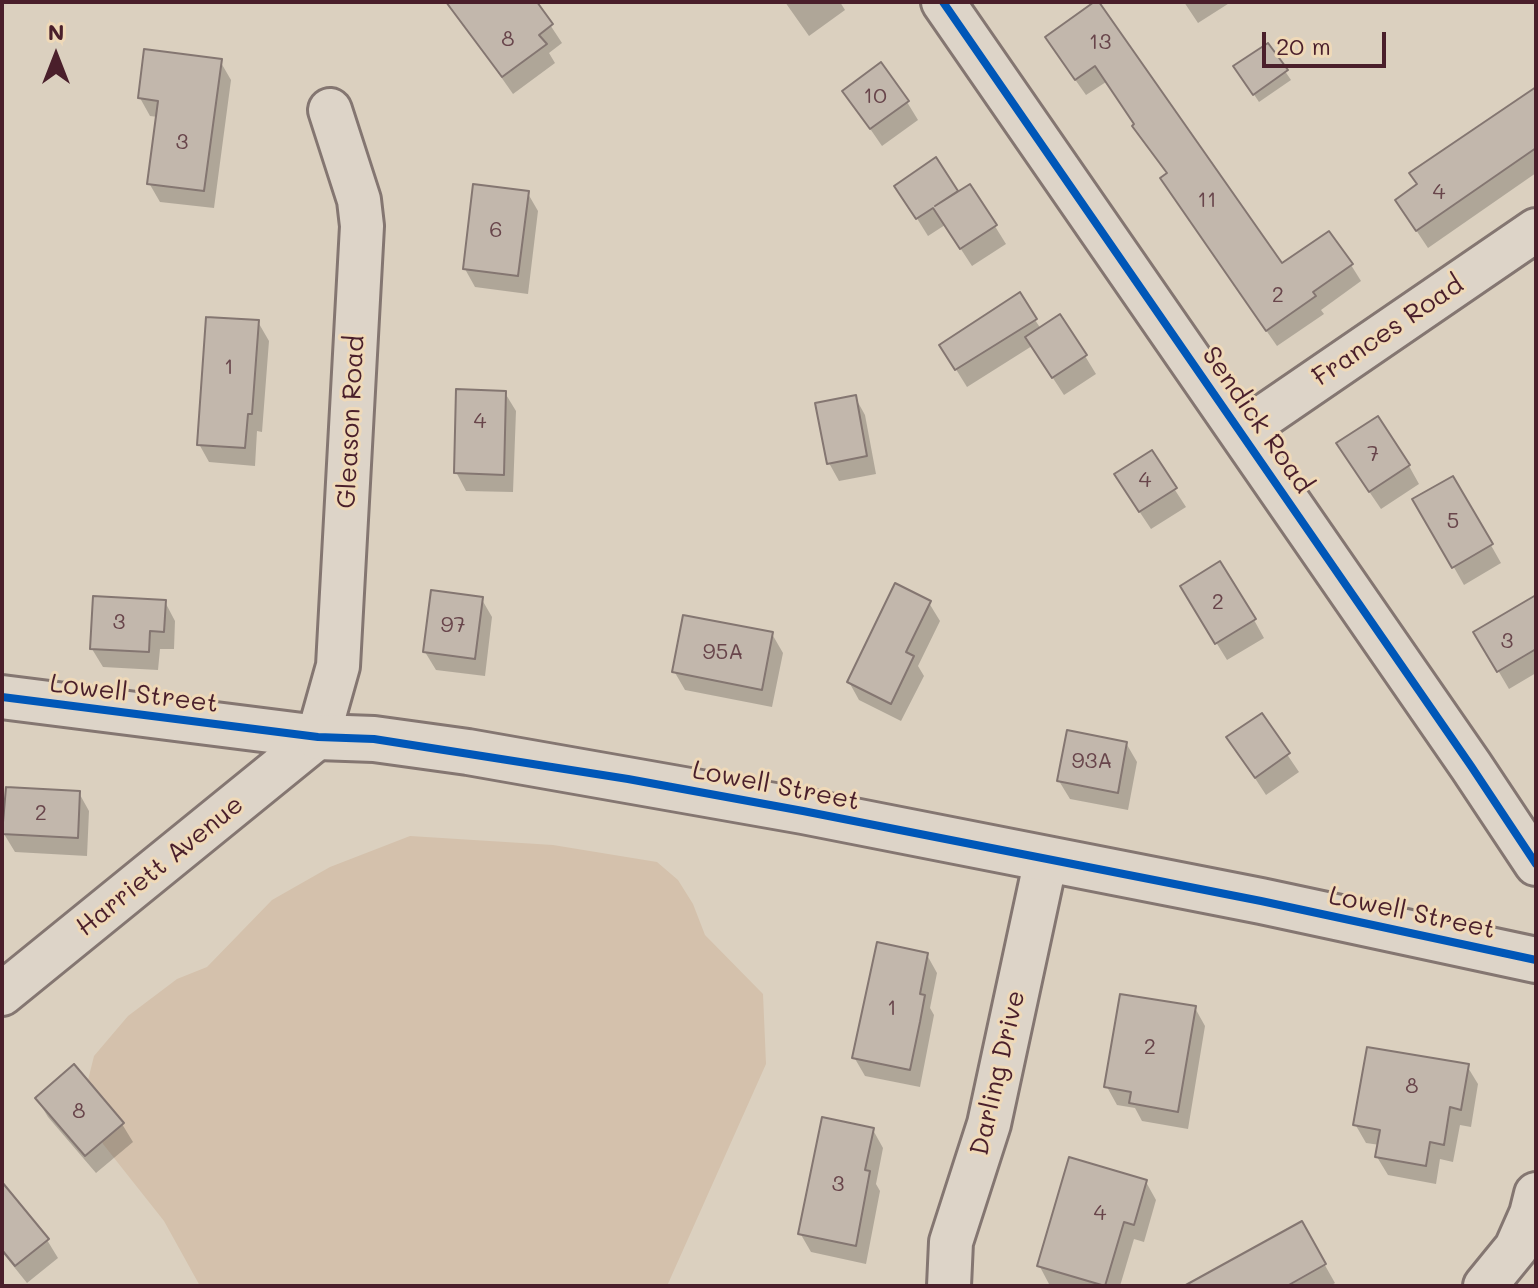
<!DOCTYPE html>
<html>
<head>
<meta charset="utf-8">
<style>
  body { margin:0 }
  #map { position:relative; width:1538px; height:1288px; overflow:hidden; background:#dbd0bf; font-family:Mali,sans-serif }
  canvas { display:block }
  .frame { position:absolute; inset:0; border:4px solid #4a1f2b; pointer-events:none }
  .north { position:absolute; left:16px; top:16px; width:80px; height:80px; -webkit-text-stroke:6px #efd9b8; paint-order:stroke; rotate:0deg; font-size:22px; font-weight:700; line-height:32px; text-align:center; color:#4a1f2b }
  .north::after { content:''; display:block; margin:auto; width:28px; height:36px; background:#4a1f2b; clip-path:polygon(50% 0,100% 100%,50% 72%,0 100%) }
  .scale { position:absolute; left:1262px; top:32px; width:124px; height:36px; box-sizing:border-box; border:4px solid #4a1f2b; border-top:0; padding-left:10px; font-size:24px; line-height:28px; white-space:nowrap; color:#4a1f2b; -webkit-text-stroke:6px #efd9b8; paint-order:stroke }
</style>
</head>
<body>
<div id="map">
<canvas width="1538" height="1288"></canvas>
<div class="frame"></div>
<div class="north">N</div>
<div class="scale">20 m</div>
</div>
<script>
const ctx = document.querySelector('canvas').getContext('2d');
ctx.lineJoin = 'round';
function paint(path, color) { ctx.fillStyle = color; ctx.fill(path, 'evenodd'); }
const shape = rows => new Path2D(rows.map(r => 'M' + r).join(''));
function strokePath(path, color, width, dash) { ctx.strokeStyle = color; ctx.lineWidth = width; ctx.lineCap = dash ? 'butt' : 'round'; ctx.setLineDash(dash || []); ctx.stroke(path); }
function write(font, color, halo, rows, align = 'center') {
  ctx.font = font + ' Mali,sans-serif'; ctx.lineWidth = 6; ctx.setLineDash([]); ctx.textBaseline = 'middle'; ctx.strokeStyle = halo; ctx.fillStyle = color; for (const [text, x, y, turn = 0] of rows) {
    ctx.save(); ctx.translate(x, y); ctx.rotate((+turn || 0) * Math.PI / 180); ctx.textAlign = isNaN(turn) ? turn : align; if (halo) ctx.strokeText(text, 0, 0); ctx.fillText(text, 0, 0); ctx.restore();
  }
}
paint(shape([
  [410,836,553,845,657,862,678,880,693,904,705,935,763,994,766,1064,667,1286,200,1286,164,1221,103,1144,85,1092,94,1056,128,1016,177,979,207,967,272,900,330,867]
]), '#d4c1ac');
paint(shape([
  [465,2,535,2,562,43,549,53,555,63,513,94,454,10],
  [785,2,840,2,845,10,809,36],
  [1097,2,1282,266,1351,265,1361,281,1321,310,1324,314,1277,346,1172,195,1168,174,1106,82,1086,95,1057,54],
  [1184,2,1231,2,1198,23],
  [1268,46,1291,80,1259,102,1241,75],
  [220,61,231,80,214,208,160,202,149,183,158,117,150,116,140,98],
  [1536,89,1536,173,1428,248,1408,218],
  [844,91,907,102,918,120,882,146],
  [936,160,958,194,970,186,1006,244,972,266,945,225,928,236,908,204],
  [527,192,538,211,528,294,475,287,465,269],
  [1035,320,1041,329,1085,356,1096,374,1064,395,1032,346,967,387,952,363],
  [258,322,269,341,262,432,257,431,255,466,209,462,199,444],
  [505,393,516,411,513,492,466,491,456,472],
  [855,397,865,415,876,474,839,481,829,463],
  [1151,453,1186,507,1151,529,1127,493],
  [1349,462,1409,466,1419,484,1381,509],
  [1453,478,1501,563,1464,585,1415,499],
  [1536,597,1536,673,1509,689,1476,633],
  [481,598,492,617,485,676,436,670,425,652],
  [165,602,175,621,174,649,160,649,158,670,103,667,92,649],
  [929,603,940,621,918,666,924,676,901,721,859,700,849,682],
  [1193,605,1254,620,1264,638,1227,660],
  [772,634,783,653,772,707,685,690,674,671],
  [1261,716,1299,772,1266,795,1228,737],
  [1126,743,1137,762,1128,810,1070,799,1059,781],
  [79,793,89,811,87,856,15,852,4,834],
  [927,955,937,973,930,1008,934,1015,920,1087,865,1076,854,1057],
  [1195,1008,1205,1026,1188,1129,1142,1121,1135,1108,1117,1105,1107,1087],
  [1467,1066,1478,1084,1471,1127,1460,1125,1453,1162,1440,1159,1436,1184,1388,1175,1377,1157,1380,1145,1366,1143,1355,1124],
  [37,1099,122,1124,133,1142,96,1173,48,1117],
  [873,1130,883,1148,876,1184,880,1191,866,1264,811,1252,800,1233],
  [1146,1182,1156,1200,1144,1242,1134,1239,1120,1286,1058,1286,1049,1284,1039,1265],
  [2,1206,47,1240,58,1258,27,1283,2,1252],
  [1301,1223,1335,1283,1330,1286,1200,1286]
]), '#0003');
const building = shape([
  [446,2,537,2,553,24,539,35,547,44,502,77,446,2],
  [1094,2,1099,2,1282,263,1329,231,1353,264,1313,292,1316,296,1266,331,1160,178,1167,173,1132,126,1134,124,1095,66,1075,80,1045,37,1094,2],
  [1268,43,1288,70,1253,95,1233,66,1268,43],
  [144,49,222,59,204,191,147,184,158,101,138,98,144,49],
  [881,62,909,101,870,129,842,91,881,62],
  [1536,87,1536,148,1416,231,1395,200,1417,184,1409,173,1536,87],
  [936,157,958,191,935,206,970,184,997,225,960,249,933,208,916,219,894,186,936,157],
  [473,184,529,191,518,276,463,269,473,184],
  [1020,292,1037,319,955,370,939,345,1020,292],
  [1060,314,1087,355,1052,378,1025,337,1060,314],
  [206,317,259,320,252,414,248,414,245,448,197,445,206,317],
  [456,389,506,391,504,475,454,473,456,389],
  [856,395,867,456,827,464,815,403,856,395],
  [1378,416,1410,465,1369,492,1336,443,1378,416],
  [1152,450,1177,488,1139,512,1114,474,1152,450],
  [1453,476,1493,544,1452,568,1412,499,1453,476],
  [1220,561,1256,619,1215,644,1180,586,1220,561],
  [895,583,931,601,906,652,914,656,891,704,847,682,895,583],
  [431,590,483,597,475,659,423,652,431,590],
  [1536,595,1536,649,1497,672,1473,632,1536,595],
  [93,596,166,600,164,632,150,631,149,652,90,649,93,596],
  [683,615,773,632,762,690,672,672,683,615],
  [1262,713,1290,753,1255,778,1226,737,1262,713],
  [1067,730,1127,742,1118,793,1057,781,1067,730],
  [6,787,80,791,78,838,2,834,6,787],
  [877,942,928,953,920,994,925,995,920,1022,910,1070,852,1058,877,942],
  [1120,994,1196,1006,1178,1112,1129,1103,1131,1092,1104,1087,1120,994],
  [1367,1047,1469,1064,1461,1110,1450,1107,1444,1145,1430,1142,1426,1166,1375,1157,1380,1130,1353,1125,1367,1047],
  [74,1064,124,1123,85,1156,35,1098,74,1064],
  [822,1117,874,1128,865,1170,870,1171,856,1246,798,1234,822,1117],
  [1069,1157,1147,1180,1134,1225,1124,1222,1105,1286,1037,1266,1069,1157],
  [2,1182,49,1239,15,1266,2,1250,2,1182],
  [1302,1221,1326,1264,1287,1286,1184,1286,1302,1221]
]);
paint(building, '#c2b7ac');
strokePath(building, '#847671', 2);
const street = shape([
  [943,2,1471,766,1536,864],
  [1241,432,1536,230],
  [2,697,318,737],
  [318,737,338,666,362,226,359,200,330,110],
  [2,994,318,737],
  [949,1286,951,1242,989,1124,1046,859],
  [1485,1286,1516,1248,1531,1214,1536,1194]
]);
const secondary = shape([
  [318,737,374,739,468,752,803,811,1261,901,1536,960]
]);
strokePath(street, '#847671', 48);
strokePath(secondary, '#847671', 50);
strokePath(street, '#ddd4c8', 42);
strokePath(secondary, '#ddd4c8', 44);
strokePath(shape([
  [943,2,1471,766,1536,864],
  [2,697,318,737,374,739,628,779,803,811,1261,901,1536,960]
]), '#0057b8', 8);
write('22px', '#68454b', null, [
  ["8",508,39],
  ["13",1100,42],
  ["10",875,96],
  ["3",182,142],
  ["4",1439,192],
  ["11",1207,200],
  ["6",496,230],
  ["2",1278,295],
  ["1",229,367],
  ["4",480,421],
  ["7",1373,454],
  ["4",1145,480],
  ["5",1453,521],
  ["2",1218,602],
  ["3",119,622],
  ["97",453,625],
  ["3",1507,641],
  ["95A",723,652],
  ["93A",1092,761],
  ["2",41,813],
  ["1",892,1008],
  ["2",1150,1047],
  ["8",1412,1086],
  ["8",79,1111],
  ["3",838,1184],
  ["4",1100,1213]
]);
write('26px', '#4a1f2b', '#efd9b8', [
  ["Frances Road",1388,331,-34],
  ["Sendick Road",1257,420,55],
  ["Gleason Road",351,422,-87],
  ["Lowell Street",134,694,7],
  ["Lowell Street",776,786,11],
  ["Harriett Avenue",160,866,-39],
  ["Lowell Street",1412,913,12],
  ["Darling Drive",998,1073,-77]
]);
</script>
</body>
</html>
